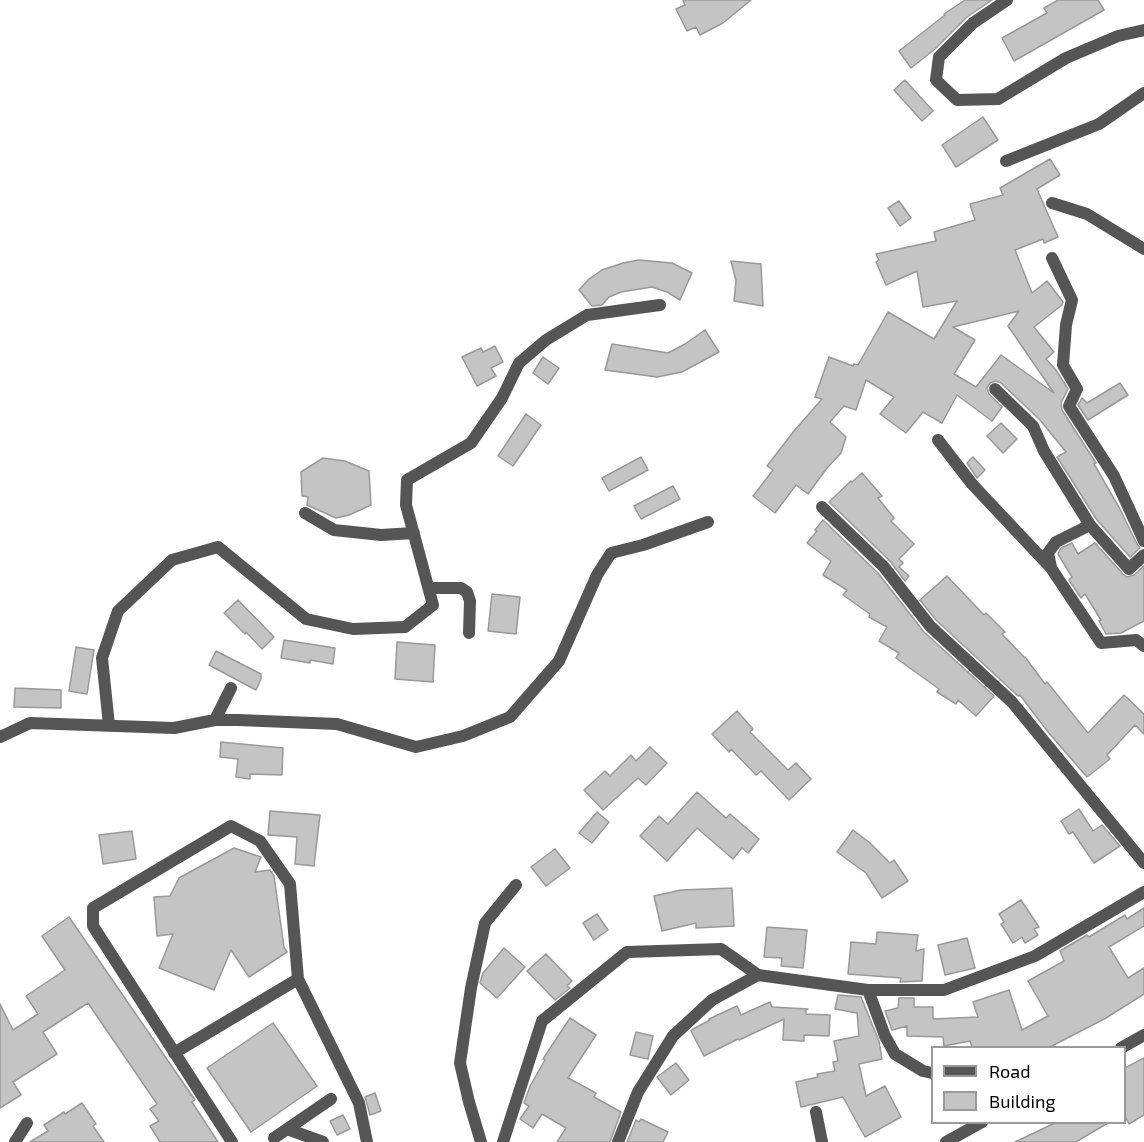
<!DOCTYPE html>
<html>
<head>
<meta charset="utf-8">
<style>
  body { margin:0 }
  #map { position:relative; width:1144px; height:1142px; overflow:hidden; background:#fff; font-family:"Exo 2",sans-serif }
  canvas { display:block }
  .legend { position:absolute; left:931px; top:1046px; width:195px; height:78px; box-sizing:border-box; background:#fff; border:2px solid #999; margin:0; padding:8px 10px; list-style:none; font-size:18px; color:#000 }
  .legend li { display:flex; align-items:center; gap:12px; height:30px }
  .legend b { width:30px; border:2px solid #999 }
</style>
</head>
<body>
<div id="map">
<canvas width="1144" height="1142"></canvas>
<ul class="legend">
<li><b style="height:8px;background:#555"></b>Road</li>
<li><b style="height:16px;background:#c4c4c4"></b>Building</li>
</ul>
</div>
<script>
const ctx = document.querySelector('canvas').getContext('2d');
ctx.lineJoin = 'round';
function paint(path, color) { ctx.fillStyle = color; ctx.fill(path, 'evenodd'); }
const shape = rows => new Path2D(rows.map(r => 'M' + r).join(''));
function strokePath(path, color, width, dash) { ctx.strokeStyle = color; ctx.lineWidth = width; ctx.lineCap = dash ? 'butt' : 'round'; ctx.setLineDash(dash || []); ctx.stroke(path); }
const building = shape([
  [683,0,751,0,723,23,700,35,696,27,687,31,676,9,685,5,683,0],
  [965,0,992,0,967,17,935,49,911,68,899,51,945,15,944,14,965,0],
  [1058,0,1098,0,1104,10,1014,61,1002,38,1047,13,1044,8,1058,0],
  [905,80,933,111,922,121,894,90,905,80],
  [983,117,998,140,956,167,942,145,983,117],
  [1050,159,1060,175,1037,189,1058,237,1044,243,1043,239,1015,250,1032,293,1047,281,1063,302,1062,305,1034,327,1054,352,1046,359,1056,370,1068,389,1061,403,1062,410,1096,463,1094,464,1120,509,1137,544,1140,548,1130,557,1097,520,1057,457,1066,452,1040,420,1001,383,996,381,990,383,987,388,989,394,1002,407,992,421,957,395,942,423,923,412,906,433,880,414,894,397,866,380,856,410,844,406,830,422,846,437,841,453,827,468,808,494,796,485,775,513,753,496,773,470,767,466,794,431,822,399,815,397,829,357,853,366,854,364,858,365,888,312,934,339,957,301,923,307,917,271,886,285,876,262,879,260,876,254,936,241,934,232,975,220,970,204,1003,195,1000,188,1050,159],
  [1019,311,1008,326,1054,393,1001,355,976,387,954,374,975,340,953,327,1019,311],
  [899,201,911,218,900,226,888,208,899,201],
  [639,260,672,263,692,273,680,300,667,292,652,287,621,292,609,297,602,305,592,306,579,290,589,279,602,270,623,263,639,260],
  [731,261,761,264,763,306,734,301,736,281,731,261],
  [705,330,719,352,682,372,657,377,605,370,612,344,668,353,685,344,705,330],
  [495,346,503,362,491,368,496,376,477,386,462,357,481,348,483,352,495,346],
  [543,357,559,368,548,384,533,373,543,357],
  [1120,383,1128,395,1088,420,1078,405,1082,398,1087,403,1120,383],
  [526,414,541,425,513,466,498,456,526,414],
  [1001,423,1017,439,1003,453,987,436,1001,423],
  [641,457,648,470,609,491,602,478,641,457],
  [973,457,985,470,977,478,967,463,973,457],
  [323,458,345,461,369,471,371,505,349,515,336,518,307,505,308,497,302,496,301,472,323,458],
  [862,473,882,496,878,498,894,518,891,521,914,544,899,559,903,563,899,567,909,576,905,581,890,561,829,502,851,481,852,482,862,473],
  [673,486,680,499,641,519,634,506,673,486],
  [823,520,878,573,924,632,994,696,976,716,958,700,956,704,937,692,939,689,896,658,899,653,879,641,887,627,869,617,870,614,843,595,847,590,823,575,831,561,807,543,817,531,815,530,823,520],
  [1072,543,1078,554,1095,543,1123,574,1127,577,1134,575,1144,566,1144,621,1121,633,1106,634,1099,621,1101,620,1085,594,1081,598,1069,580,1072,577,1058,554,1061,548,1072,543],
  [947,576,984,615,986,613,1005,632,1002,634,1024,657,1025,657,1045,684,1047,682,1088,733,1124,695,1144,714,1144,734,1135,725,1107,755,1110,759,1087,777,1048,732,1020,695,1018,696,936,620,920,600,947,576],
  [492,594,520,597,516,634,488,631,492,594],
  [238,600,274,637,262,649,246,632,245,634,224,613,238,600],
  [284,640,335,648,333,664,310,660,310,663,281,658,284,640],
  [397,642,435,645,433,682,395,679,397,642],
  [76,647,94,650,87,694,69,691,76,647],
  [216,651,261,674,261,679,256,690,209,665,216,651],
  [15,688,61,690,61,708,14,707,15,688],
  [737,711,753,729,750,732,788,770,796,763,811,779,789,800,761,771,756,775,731,749,729,752,712,734,737,711],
  [221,742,283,748,282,775,250,774,250,779,236,777,238,759,220,757,221,742],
  [650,747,667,763,646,785,638,778,603,810,584,790,605,771,610,776,631,755,636,761,650,747],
  [697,792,726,818,730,814,759,839,748,853,742,848,733,859,697,828,667,861,640,836,659,816,668,824,697,792],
  [1079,809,1093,831,1102,825,1120,846,1094,863,1073,832,1069,834,1061,821,1079,809],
  [270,811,320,815,314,866,295,864,297,837,268,835,270,811],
  [597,812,609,822,592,843,579,833,597,812],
  [853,830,870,843,890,863,894,860,908,881,882,898,866,873,837,852,853,830],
  [132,831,136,859,103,864,99,835,132,831],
  [234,848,261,857,255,872,270,870,274,876,284,947,287,952,249,977,231,950,214,990,159,968,173,934,157,936,154,897,170,896,179,878,234,848],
  [555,849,570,868,546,886,531,867,555,849],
  [732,888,734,926,696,928,696,923,662,931,654,896,681,890,732,888],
  [1021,900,1039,927,1034,929,1038,935,1025,943,1022,937,1013,943,1001,924,1004,922,999,914,1021,900],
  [1144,908,1144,926,1109,947,1128,978,1144,968,1144,994,1106,1018,1050,1047,972,1047,970,1041,944,1046,943,1037,907,1036,907,1026,892,1030,885,1011,898,1008,899,998,914,998,914,1007,933,1007,933,1019,978,1017,973,1002,1009,990,1022,1030,1048,1016,1028,981,1064,961,1060,951,1087,935,1089,937,1125,915,1127,919,1144,908],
  [597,914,608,930,594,940,583,923,597,914],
  [69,917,195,1100,192,1102,218,1142,160,1142,150,1126,159,1121,150,1109,157,1104,88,1003,43,1032,57,1054,13,1082,21,1095,0,1108,0,1004,13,1030,38,1014,26,996,65,970,42,936,69,917],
  [767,927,807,930,803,968,781,966,782,958,764,957,767,927],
  [877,932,918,935,916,951,924,949,922,981,900,982,901,978,848,974,851,942,876,944,877,932],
  [967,938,975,968,945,975,938,945,967,938],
  [504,948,525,967,497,998,480,983,483,973,504,948],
  [546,954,572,981,567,986,570,988,555,1000,527,971,546,954],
  [838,995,861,997,879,1041,882,1059,859,1064,866,1096,885,1086,901,1117,865,1137,843,1097,801,1107,796,1082,818,1077,817,1074,835,1071,833,1062,838,1061,834,1041,859,1036,857,1013,835,1009,838,995],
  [770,1002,772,1007,808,1009,806,1010,806,1014,830,1015,829,1036,804,1035,804,1041,783,1040,784,1019,739,1040,738,1039,704,1056,691,1031,693,1029,710,1020,709,1019,737,1006,741,1015,770,1002],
  [570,1018,596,1035,568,1078,596,1093,594,1097,621,1112,610,1142,557,1142,566,1128,542,1114,533,1128,520,1119,529,1106,524,1103,530,1086,545,1060,543,1059,570,1018],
  [273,1023,317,1086,251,1132,207,1068,273,1023],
  [636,1032,653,1036,648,1059,630,1055,636,1032],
  [1144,1058,1144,1115,1129,1124,1125,1116,1125,1068,1144,1058],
  [676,1063,689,1080,671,1095,657,1077,676,1063],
  [375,1093,381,1111,370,1115,365,1097,375,1093],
  [82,1103,96,1124,93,1126,104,1142,30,1142,48,1131,44,1125,64,1112,65,1114,82,1103],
  [343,1115,350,1129,337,1135,330,1121,343,1115],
  [641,1119,668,1132,663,1142,627,1142,636,1120,639,1122,641,1119],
  [1057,1122,1081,1122,1108,1123,1076,1142,1015,1142,1057,1122]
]);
paint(building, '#c4c4c4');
strokePath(building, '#999', 1.5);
strokePath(shape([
  [1007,0,973,23,939,57,936,80,957,100,998,99,1066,58,1118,36,1144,30],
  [1006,161,1099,124,1144,93],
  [1052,203,1087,214,1144,249],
  [1052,258,1072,300,1066,325,1063,365,1077,389,1069,406,1114,476,1144,541],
  [995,389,1033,426,1044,451,1090,525,1129,569,1144,555],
  [938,440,972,484,1051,568,1101,643,1136,640,1144,646],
  [822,507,884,567,930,626,1012,702,1144,863],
  [305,513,334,530,381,535,414,533],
  [1051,567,1048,553,1056,542,1090,525],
  [429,588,461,588,467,592,470,601,469,633],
  [215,720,231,688],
  [109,725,102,658,118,611,172,560,218,547,306,619,353,629,405,627,433,605,406,505,407,480,471,443,502,398,519,363,546,340,587,315,660,305],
  [0,737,30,723,174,728,215,720,238,720,337,724,416,747,463,736,510,717,559,661,597,575,611,553,643,545,708,522],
  [868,990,885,1036,895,1054,923,1071,932,1073],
  [1121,1048,1144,1035],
  [174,1053,298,979],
  [816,1112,822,1142],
  [287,1129,323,1142],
  [274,1138,331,1099],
  [15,1142,27,1123],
  [232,1142,93,926,93,908,231,826,260,841,290,884,298,979,359,1103,367,1142],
  [481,1142,469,1102,460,1063,471,988,485,923,516,885],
  [503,1142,542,1021,627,952,721,949,758,975,868,990,944,990,1035,956,1144,892],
  [618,1142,638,1092,673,1036,712,1000,758,975],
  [946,1142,982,1122]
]), '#555', 12);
</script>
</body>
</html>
